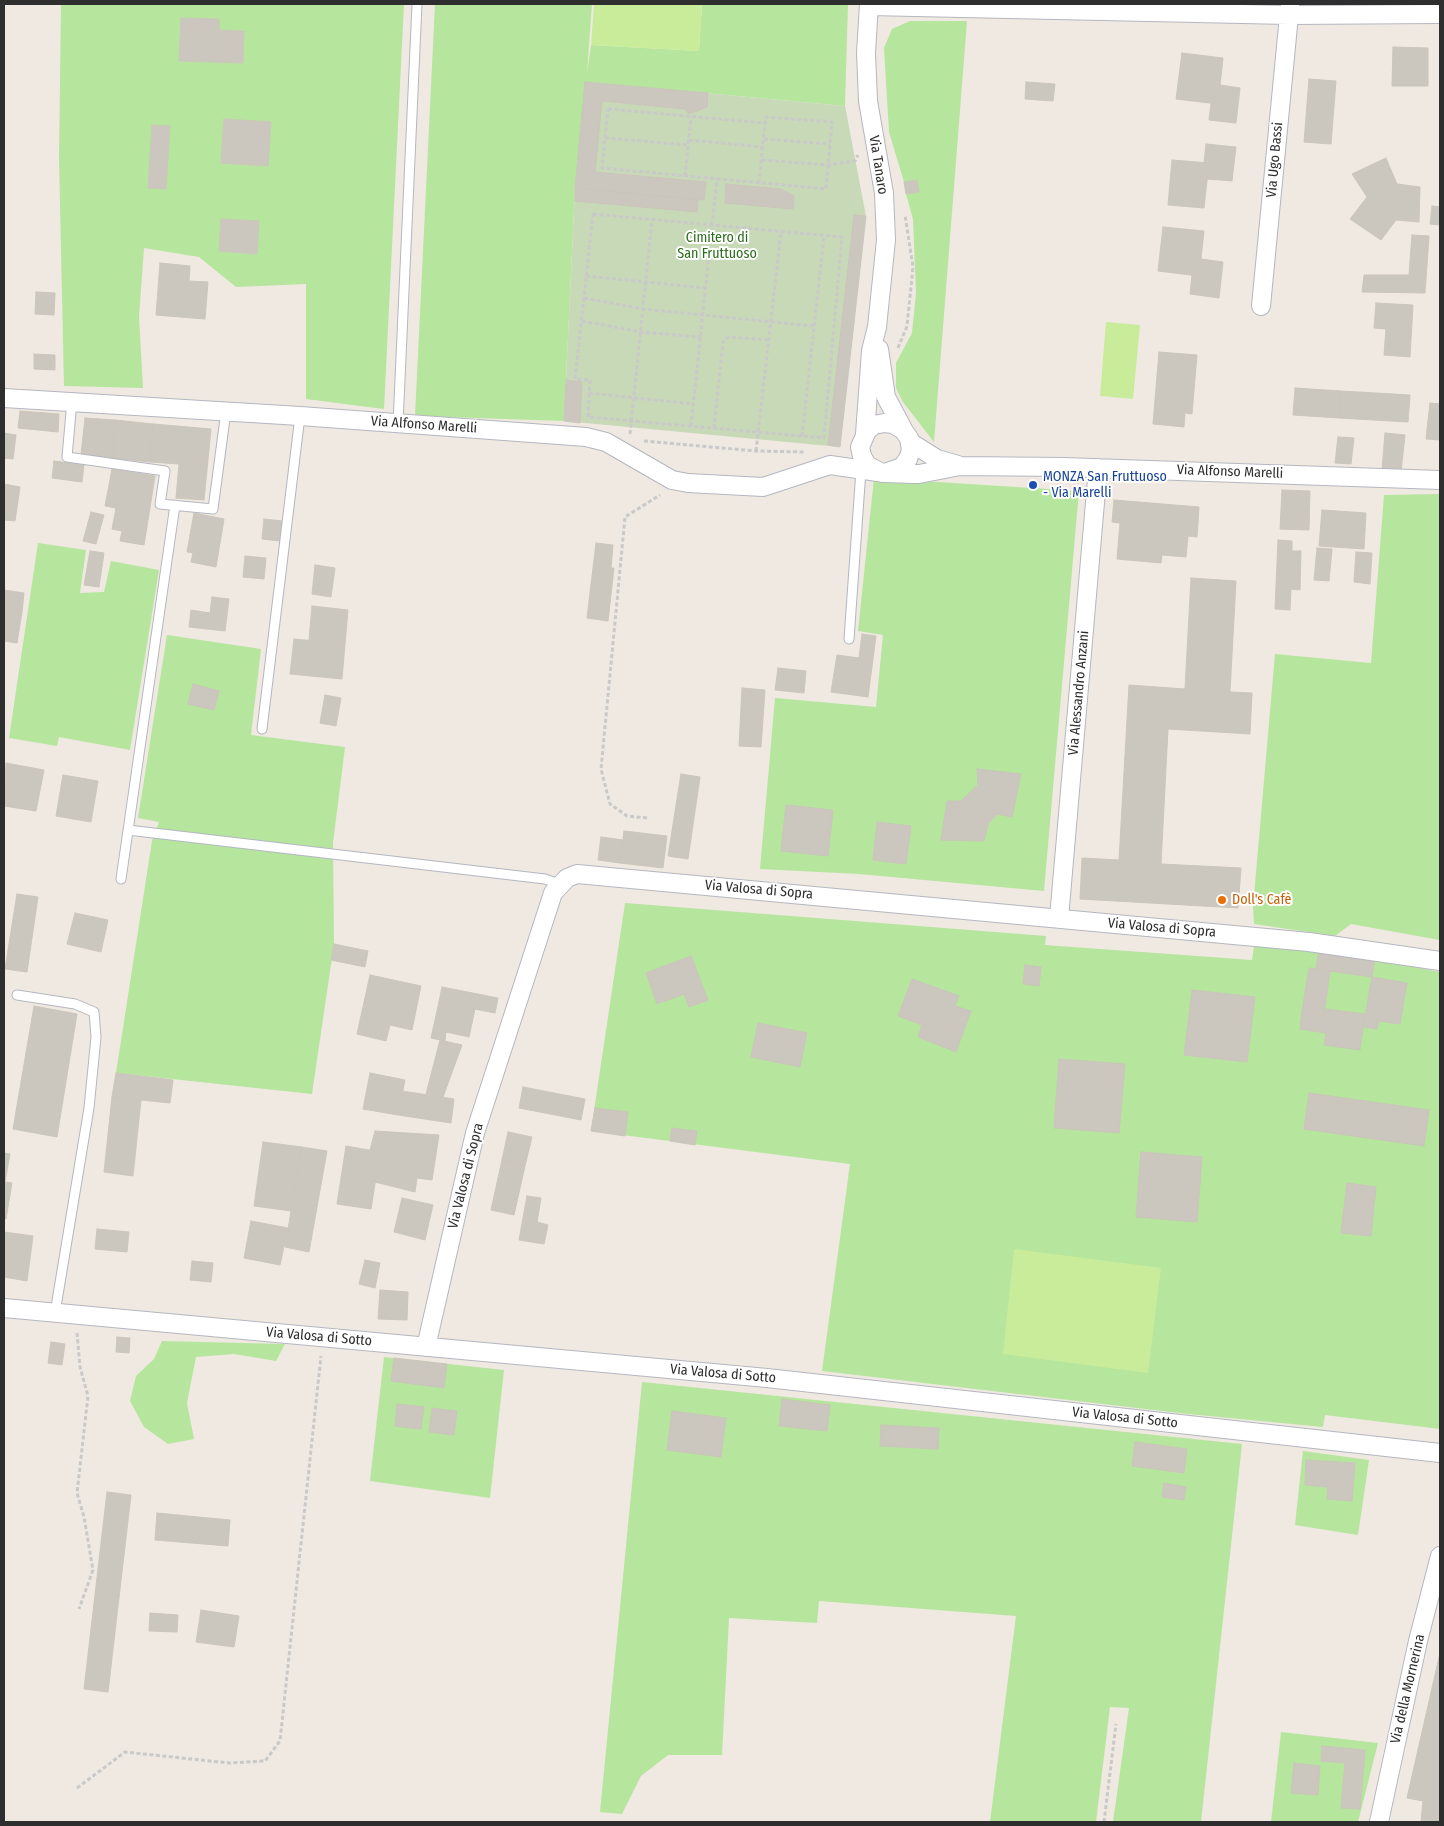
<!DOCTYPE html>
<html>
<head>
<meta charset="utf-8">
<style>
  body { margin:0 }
  #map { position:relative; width:1444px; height:1826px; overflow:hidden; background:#efe9e1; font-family:"Fira Sans Condensed",sans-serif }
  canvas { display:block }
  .frame { position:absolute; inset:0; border:5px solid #2e2e2e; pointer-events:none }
</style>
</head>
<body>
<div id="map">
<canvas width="1444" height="1826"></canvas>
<div class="frame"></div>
</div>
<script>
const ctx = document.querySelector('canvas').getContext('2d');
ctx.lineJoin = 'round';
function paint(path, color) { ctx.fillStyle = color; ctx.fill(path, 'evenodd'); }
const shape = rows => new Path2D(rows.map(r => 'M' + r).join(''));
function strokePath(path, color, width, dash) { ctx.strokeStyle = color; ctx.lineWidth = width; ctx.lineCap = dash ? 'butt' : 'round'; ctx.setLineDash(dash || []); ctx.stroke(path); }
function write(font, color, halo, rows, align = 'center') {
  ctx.font = font + ' "Fira Sans Condensed",sans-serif'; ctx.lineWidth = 4; ctx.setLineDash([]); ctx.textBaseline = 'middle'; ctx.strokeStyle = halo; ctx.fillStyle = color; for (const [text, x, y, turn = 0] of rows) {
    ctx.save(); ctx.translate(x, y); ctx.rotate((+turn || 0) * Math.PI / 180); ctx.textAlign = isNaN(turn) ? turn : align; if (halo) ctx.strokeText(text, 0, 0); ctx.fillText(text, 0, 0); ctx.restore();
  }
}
paint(shape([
  [61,4,404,4,384,409,306,399,306,284,236,287,199,257,144,248,139,317,143,388,64,386,59,159],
  [181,18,219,19,219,30,244,31,243,63,179,61],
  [224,119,271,122,268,166,221,163],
  [152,125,170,126,166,189,148,187],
  [221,219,259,221,257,254,219,251],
  [435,4,592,4,587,73,591,45,699,51,702,4,848,4,845,106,586,82,575,188,564,421,415,416],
  [910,21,967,21,934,442,903,402,896,388,896,363,912,333,916,293,913,219,906,194,919,192,917,180,904,182,889,132,884,48,892,29],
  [874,478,1079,491,1044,891,859,874,760,869,775,698,876,707,883,635,858,631],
  [1440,494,1440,940,1351,924,1335,936,1254,924,1253,907,1275,654,1371,663,1384,495],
  [38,543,86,550,80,593,104,592,111,561,159,570,130,750,59,737,57,746,9,738],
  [167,635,261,649,251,735,345,747,333,843,334,944,312,1094,116,1073,152,841,159,822,138,818],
  [625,903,1046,936,1045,945,1252,960,1254,946,1319,949,1440,972,1440,1429,1325,1415,1323,1427,1188,1414,822,1371,850,1164,591,1131],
  [162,1341,285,1344,276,1361,234,1354,196,1357,187,1403,194,1439,168,1444,144,1427,130,1401,136,1376,154,1359],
  [384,1357,504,1370,490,1498,370,1481],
  [642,1382,1242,1444,1201,1822,1113,1822,1129,1708,1110,1707,1096,1822,990,1822,1016,1616,819,1601,817,1623,729,1618,722,1755,668,1755,641,1776,622,1814,600,1812],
  [1303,1451,1369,1460,1358,1535,1295,1525],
  [1281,1732,1378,1743,1358,1822,1271,1822]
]), '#b6e59e');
paint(shape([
  [585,82,845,106,866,216,840,447,564,421,575,188]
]), '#c8d9b8');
paint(shape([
  [594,4,702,4,699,51,591,45],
  [1106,322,1140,325,1133,399,1100,396],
  [1014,1249,1161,1268,1148,1373,1003,1354]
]), '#c9ec9a');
const building = shape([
  [181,18,219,19,219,30,244,31,243,63,179,61,181,18],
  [1393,47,1428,48,1428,86,1392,86,1393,47],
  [1182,53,1223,58,1218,104,1176,99,1182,53],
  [1309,79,1336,81,1331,144,1304,142,1309,79],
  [585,82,708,93,707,107,689,114,685,109,602,101,595,172,706,182,704,200,575,188,585,82],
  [1026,82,1055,84,1053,101,1025,99,1026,82],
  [1220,85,1240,88,1236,123,1209,120,1211,103,1218,104,1220,85],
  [224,119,271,122,268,166,221,163,224,119],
  [152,125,170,126,166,189,148,188,152,125],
  [1206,144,1236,147,1232,181,1207,179,1209,163,1204,163,1206,144],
  [1386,158,1397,184,1420,187,1419,222,1396,220,1381,240,1350,219,1367,197,1352,174,1386,158],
  [1172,160,1209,163,1204,208,1168,205,1172,160],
  [917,180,919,192,906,194,904,182,917,180],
  [726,184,781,189,794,196,793,209,725,203,726,184],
  [575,188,698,200,697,212,575,201,575,188],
  [1432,206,1440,207,1440,225,1430,224,1432,206],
  [854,215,866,216,840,447,828,445,854,215],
  [221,219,259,221,257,254,219,251,221,219],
  [1163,227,1204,231,1199,276,1158,271,1163,227],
  [1412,235,1429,236,1425,293,1362,292,1364,275,1409,275,1412,235],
  [1201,259,1223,262,1219,298,1190,294,1192,275,1199,276,1201,259],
  [160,263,190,266,189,281,208,282,205,319,156,315,160,263],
  [36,292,55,293,54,315,35,314,36,292],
  [1376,303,1413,305,1410,357,1384,355,1386,329,1374,328,1376,303],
  [1159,352,1197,355,1192,414,1185,413,1184,427,1153,424,1159,352],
  [34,354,55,355,55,370,34,369,34,354],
  [566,380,582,382,580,423,564,421,566,380],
  [1295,388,1341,391,1339,418,1293,415,1295,388],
  [1341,391,1410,395,1408,422,1339,418,1341,391],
  [1430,403,1440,404,1440,440,1426,439,1430,403],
  [20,411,59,414,58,432,18,428,20,411],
  [85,418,115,420,112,458,81,455,85,418],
  [115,420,153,424,150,462,112,458,115,420],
  [153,424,211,429,204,500,176,498,179,464,150,462,153,424],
  [4,433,16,435,13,459,4,458,4,433],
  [1385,433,1405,435,1401,472,1382,470,1385,433],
  [1338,437,1354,438,1351,464,1335,463,1338,437],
  [54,461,84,465,82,482,52,478,54,461],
  [112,469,155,476,144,545,120,541,122,531,112,529,116,508,105,506,112,469],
  [4,484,20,487,15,521,4,520,4,484],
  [1282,490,1310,491,1309,530,1280,529,1282,490],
  [1114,500,1199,507,1197,537,1188,536,1186,557,1162,555,1161,563,1117,559,1120,523,1112,522,1114,500],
  [1322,510,1366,513,1364,549,1319,546,1322,510],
  [91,512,104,515,96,544,83,541,91,512],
  [194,513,224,519,216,567,191,562,193,553,187,552,194,513],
  [264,519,282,521,280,541,262,539,264,519],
  [1278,540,1292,541,1292,551,1301,551,1300,590,1291,589,1290,610,1275,609,1278,540],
  [596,543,613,545,611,568,614,568,608,621,587,618,596,543],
  [1317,548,1332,549,1329,581,1314,580,1317,548],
  [90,551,104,553,99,587,84,585,90,551],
  [1356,552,1372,553,1370,584,1354,582,1356,552],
  [245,556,266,558,264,579,243,577,245,556],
  [315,565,335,568,331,597,312,594,315,565],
  [1191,578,1236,581,1230,692,1252,693,1250,734,1168,729,1161,864,1241,868,1238,908,1080,899,1082,858,1119,860,1129,685,1185,689,1191,578],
  [4,590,24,593,22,612,4,609,4,590],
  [212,597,229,599,225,631,189,627,191,610,210,613,212,597],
  [312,606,348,610,345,644,309,640,312,606],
  [4,609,22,612,17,643,4,641,4,609],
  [862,634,876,636,868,697,831,692,837,655,859,658,862,634],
  [294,639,345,644,342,679,290,674,294,639],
  [778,668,806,671,804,693,775,690,778,668],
  [193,684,219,691,214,710,188,704,193,684],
  [742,688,765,690,761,747,739,746,742,688],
  [325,695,341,698,336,726,320,723,325,695],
  [6,763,44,770,36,811,4,806,6,763],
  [977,769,1021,774,1012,817,997,814,988,824,984,841,941,840,947,801,961,801,978,785,977,769],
  [681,774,700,777,688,859,668,856,681,774],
  [63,775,98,781,91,822,56,816,63,775],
  [786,805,833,810,828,856,781,851,786,805],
  [877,822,911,826,906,864,873,860,877,822],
  [624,831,667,836,663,868,620,863,624,831],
  [601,837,623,840,620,863,598,860,601,837],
  [17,894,38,897,27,972,5,969,17,894],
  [75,913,108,920,101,952,67,944,75,913],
  [334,944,368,951,365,967,331,960,334,944],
  [1319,949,1375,958,1372,977,1316,969,1319,949],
  [691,956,708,1000,689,1007,684,994,657,1004,646,973,691,956],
  [1025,965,1041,967,1039,986,1023,984,1025,965],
  [1309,968,1330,971,1324,1015,1302,1011,1309,968],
  [370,975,421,986,412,1030,390,1025,386,1041,357,1034,370,975],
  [1372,977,1407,983,1400,1024,1379,1021,1377,1029,1363,1027,1372,977],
  [912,979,959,996,955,1006,971,1011,956,1052,918,1037,922,1025,898,1016,912,979],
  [442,987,498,998,495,1013,439,1002,442,987],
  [1192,990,1255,997,1247,1062,1184,1055,1192,990],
  [439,1002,475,1009,469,1037,446,1032,445,1041,431,1038,439,1002],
  [34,1006,77,1014,57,1137,13,1129,34,1006],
  [1325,1009,1365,1014,1360,1050,1324,1045,1326,1033,1300,1029,1302,1011,1324,1015,1325,1009],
  [758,1023,807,1033,800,1067,751,1057,758,1023],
  [440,1040,462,1045,443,1097,426,1094,440,1040],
  [1059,1059,1125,1064,1119,1133,1054,1128,1059,1059],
  [116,1073,173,1080,170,1103,112,1097,116,1073],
  [370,1073,405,1080,398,1115,363,1109,370,1073],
  [523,1087,585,1099,581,1120,519,1108,523,1087],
  [402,1091,454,1099,451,1123,398,1115,402,1091],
  [1309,1093,1429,1110,1424,1146,1304,1129,1309,1093],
  [112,1097,141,1100,133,1176,104,1172,112,1097],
  [595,1108,628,1112,625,1136,591,1131,595,1108],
  [672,1128,697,1131,695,1145,670,1141,672,1128],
  [375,1131,439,1135,432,1180,417,1178,415,1192,375,1182,380,1152,370,1150,375,1131],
  [508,1132,532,1137,525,1166,502,1160,508,1132],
  [263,1142,302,1147,291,1211,254,1206,263,1142],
  [346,1146,380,1152,371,1209,337,1204,346,1146],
  [302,1147,327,1151,309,1252,285,1247,302,1147],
  [1141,1152,1202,1157,1197,1222,1136,1217,1141,1152],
  [4,1153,10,1154,5,1182,12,1183,6,1219,4,1219,4,1153],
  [502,1160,525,1166,514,1215,491,1210,502,1160],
  [1347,1183,1376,1187,1371,1236,1341,1233,1347,1183],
  [527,1196,541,1198,537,1222,548,1225,544,1244,519,1240,527,1196],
  [402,1198,433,1205,425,1240,394,1232,402,1198],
  [251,1221,288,1228,280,1265,244,1258,251,1221],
  [97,1229,129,1232,127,1252,95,1249,97,1229],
  [4,1232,33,1236,27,1281,4,1277,4,1232],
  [365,1260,380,1263,375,1288,359,1284,365,1260],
  [192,1261,213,1263,211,1282,190,1280,192,1261],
  [380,1290,408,1292,407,1320,378,1319,380,1290],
  [117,1337,130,1338,129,1353,116,1352,117,1337],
  [51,1342,65,1344,62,1365,48,1363,51,1342],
  [394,1358,447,1364,444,1388,391,1381,394,1358],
  [782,1399,830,1405,827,1431,779,1426,782,1399],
  [397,1404,424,1407,421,1429,395,1426,397,1404],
  [432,1408,457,1411,454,1435,429,1432,432,1408],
  [672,1411,726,1418,721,1457,667,1450,672,1411],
  [881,1425,939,1428,938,1449,880,1446,881,1425],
  [1135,1442,1187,1449,1184,1473,1132,1466,1135,1442],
  [1306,1460,1355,1463,1352,1501,1327,1499,1328,1487,1305,1485,1306,1460],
  [1164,1483,1186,1487,1184,1500,1162,1497,1164,1483],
  [107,1492,131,1495,108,1692,84,1689,107,1492],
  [157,1513,230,1520,228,1546,155,1540,157,1513],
  [201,1610,239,1616,234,1647,196,1642,201,1610],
  [150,1613,178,1615,177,1632,149,1631,150,1613],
  [1440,1653,1440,1822,1421,1822,1423,1801,1407,1798,1440,1653],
  [1322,1746,1365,1750,1360,1809,1341,1808,1345,1763,1321,1761,1322,1746],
  [1294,1763,1320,1766,1318,1795,1291,1793,1294,1763]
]);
paint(building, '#cbc7bf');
strokePath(building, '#cbc5ba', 1);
const service = shape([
  [72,401,67,457,165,471,160,504,213,509,226,411],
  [398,423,417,4],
  [849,639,861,470],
  [262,729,300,416],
  [128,830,545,879,559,884],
  [121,879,175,505],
  [17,995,75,1004,94,1012,96,1037,89,1108,55,1313]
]);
const minor = shape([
  [869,6,1289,15,1440,14],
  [1261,306,1290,5],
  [879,349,886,397,904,431],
  [4,398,300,416,586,437,606,442,672,480,688,483,763,487,830,465,878,472],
  [865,434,871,351,877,327,886,240,884,193,868,101,866,53,869,4],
  [910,442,937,459,958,465],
  [885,473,902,467,908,459,911,450,909,438,903,430,893,424,884,423,874,425,867,431,860,447,862,456,867,465,882,473,885,473,913,474,919,474,960,466,1063,467,1440,480],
  [1059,918,1098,468],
  [4,1308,767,1378,1440,1453],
  [426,1347,475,1133,553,893,567,878,577,874,1309,942,1440,961],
  [1379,1822,1418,1641,1440,1556]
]);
strokePath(service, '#b4b7c1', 11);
strokePath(minor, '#b4b7c1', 20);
strokePath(shape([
  [608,109,765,123,766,117,832,122,826,189,602,168,608,109],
  [605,138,688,145],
  [764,139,830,144],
  [689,140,763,147],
  [762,160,828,165,855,161,858,155],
  [685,176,691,117],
  [759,183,765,123],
  [593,214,842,237,824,438,588,417,590,380,575,379,593,214],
  [586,276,706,288],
  [584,298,643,309,813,326],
  [582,321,641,332,701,337],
  [898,348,907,326,913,267,905,215],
  [589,393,693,404],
  [691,426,717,179],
  [714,428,723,342,728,337,769,340],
  [630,434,652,220],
  [802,436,824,236],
  [644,441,756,451,804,452],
  [756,451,781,232],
  [647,818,627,816,610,804,601,769,625,517,660,495],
  [77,1333,80,1367,88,1396,77,1493,84,1517,93,1570,79,1609],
  [77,1788,125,1752,229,1763,265,1761,280,1741,321,1356],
  [1104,1822,1116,1724]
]), '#c9c9c9', 3, [4, 2.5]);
strokePath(service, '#fff', 9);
strokePath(minor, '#fff', 18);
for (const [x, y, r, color] of [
  [1033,485,5,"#1a4fb4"],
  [1222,900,5,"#e8710a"]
]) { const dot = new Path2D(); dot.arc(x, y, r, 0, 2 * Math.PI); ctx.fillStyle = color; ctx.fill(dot); strokePath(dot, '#fff', 2); }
write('14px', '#2e2e2e', '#fff', [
  ["Via Ugo Bassi",1275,160,-85],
  ["Via Tanaro",878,165,81],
  ["Via Alfonso Marelli",424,425,4],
  ["Via Alfonso Marelli",1230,472,2],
  ["Via Alessandro Anzani",1079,693,-85],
  ["Via Valosa di Sopra",759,890,5],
  ["Via Valosa di Sopra",1162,928,5],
  ["Via Valosa di Sopra",466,1176,-76],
  ["Via Valosa di Sotto",319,1337,5],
  ["Via Valosa di Sotto",723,1374,5],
  ["Via Valosa di Sotto",1125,1418,6],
  ["Via della Mornerina",1408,1689,-77]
]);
write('14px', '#2c6e1b', '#fff', [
  ["Cimitero di",717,238],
  ["San Fruttuoso",717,254]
]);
write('14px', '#164399', '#fff', [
  ["MONZA San Fruttuoso",1043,477],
  ["- Via Marelli",1043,493]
], 'left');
write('14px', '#c56008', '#fff', [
  ["Doll's Cafè",1232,900]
], 'left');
</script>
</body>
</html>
